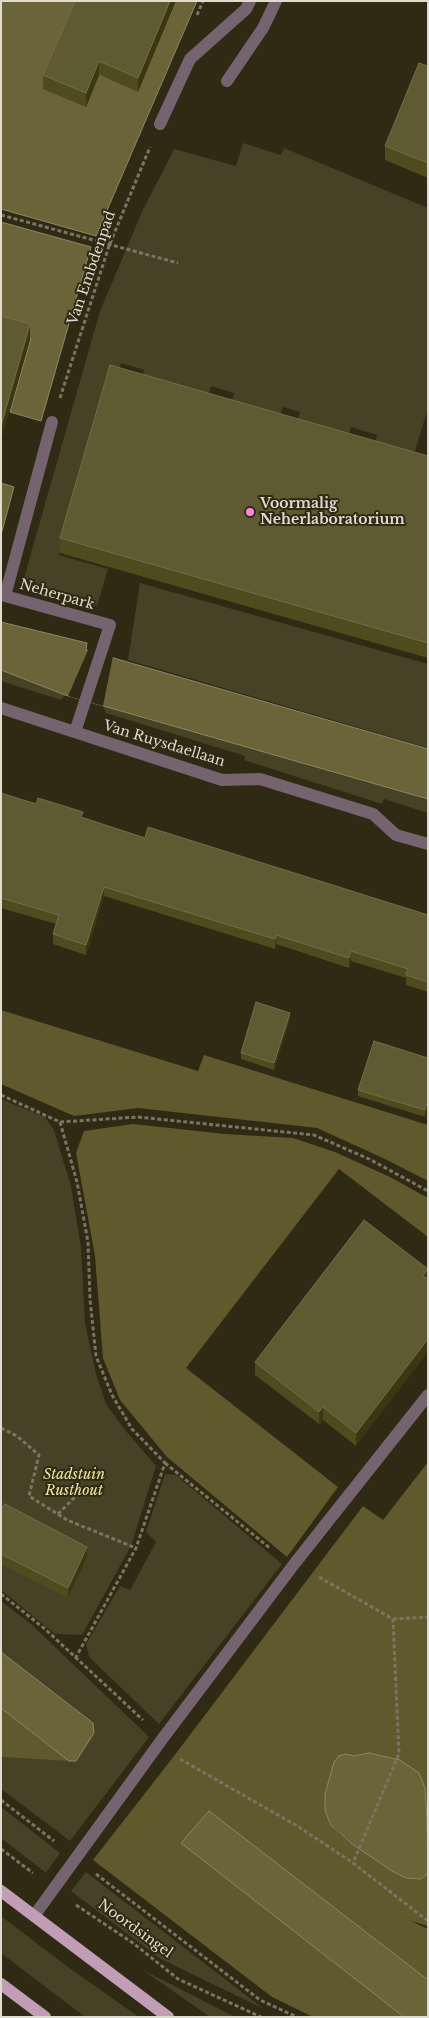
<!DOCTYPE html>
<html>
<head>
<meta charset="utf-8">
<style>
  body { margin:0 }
  #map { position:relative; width:429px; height:2018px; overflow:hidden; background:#2e2a13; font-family:"Libre Baskerville",serif }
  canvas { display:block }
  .frame { position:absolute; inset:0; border:2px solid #dddcce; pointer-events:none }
</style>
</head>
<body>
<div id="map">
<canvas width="429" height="2018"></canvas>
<div class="frame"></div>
</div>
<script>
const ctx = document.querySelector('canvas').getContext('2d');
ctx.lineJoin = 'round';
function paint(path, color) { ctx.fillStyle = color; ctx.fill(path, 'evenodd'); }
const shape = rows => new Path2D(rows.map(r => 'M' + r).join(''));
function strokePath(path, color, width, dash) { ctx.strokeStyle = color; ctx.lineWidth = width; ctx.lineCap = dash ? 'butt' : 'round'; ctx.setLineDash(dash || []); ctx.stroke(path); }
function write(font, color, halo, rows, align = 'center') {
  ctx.font = font + ' "Libre Baskerville",serif'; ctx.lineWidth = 4; ctx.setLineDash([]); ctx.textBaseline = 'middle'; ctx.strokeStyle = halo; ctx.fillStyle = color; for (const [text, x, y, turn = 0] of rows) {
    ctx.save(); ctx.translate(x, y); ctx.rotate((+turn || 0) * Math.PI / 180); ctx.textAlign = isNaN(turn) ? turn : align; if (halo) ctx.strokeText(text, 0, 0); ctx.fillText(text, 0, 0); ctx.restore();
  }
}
paint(shape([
  [243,143,281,155,284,148,428,208,428,408,413,458,374,447,377,435,351,427,347,440,296,427,300,412,283,407,278,422,229,409,234,393,211,386,206,403,139,385,144,370,121,363,116,379,108,378,59,555,108,569,97,606,22,585,100,311,142,212,174,149,236,166],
  [140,583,428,664,428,748,128,660],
  [1,670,65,695,61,700,1,681],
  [103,706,428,799,428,813,384,799,382,804,244,760,245,756,106,713],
  [1,1099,45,1117,54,1130,71,1186,81,1247,85,1323,96,1374,106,1404,125,1430,156,1466,131,1546,82,1635,55,1634,1,1590],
  [165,1474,176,1475,282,1564,159,1724,89,1657,86,1644,120,1586,130,1590,156,1542,146,1532],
  [1,1601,31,1624,149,1737,70,1841,1,1789,1,1757,76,1761,93,1723,1,1652],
  [1,1807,60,1853,46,1873,1,1838],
  [86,1872,264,2009,159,1958,71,1891],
  [1,1916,68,1967,139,2017,85,2017,1,1953],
  [143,1970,235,2017,210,2017]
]), '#464225');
paint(shape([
  [1,1010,198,1071,204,1055,428,1125,428,1181,385,1159,317,1128,138,1108,74,1116,1,1084],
  [133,1124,225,1134,293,1138,335,1152,390,1177,428,1198,428,1237,339,1169,186,1368,338,1487,287,1557,167,1457,120,1400,103,1358,95,1256,76,1153,84,1131],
  [428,1462,428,1855,426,1797,392,1758,369,1753,354,1756,346,1754,325,1810,331,1825,340,1834,352,1844,392,1871,406,1878,421,1879,427,1874,428,1870,428,1926,411,1921,428,1929,428,1980,209,1812,182,1843,404,2017,313,2017,272,1997,93,1860,174,1756,363,1506,383,1520],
  [1,1708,69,1761,1,1757]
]), '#5f592d');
const water = shape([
  [1,1,80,1,99,75,138,91,176,1,197,1,96,236,1,209,1,1],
  [1,222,91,247,41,421,10,412,31,338,1,329,1,222],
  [1,483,14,487,1,535,1,483],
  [1,622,87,643,86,650,428,749,428,799,65,695,1,670,1,622],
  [1,1652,93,1723,94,1733,76,1761,69,1761,1,1708,1,1652],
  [369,1753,400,1760,419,1773,425,1788,427,1820,428,1870,427,1874,421,1879,406,1878,392,1871,352,1844,331,1825,328,1818,325,1810,325,1794,334,1762,339,1756,346,1754,354,1756,369,1753],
  [209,1811,428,1980,428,2017,404,2017,181,1843,209,1811]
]);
paint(water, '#6a6438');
strokePath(water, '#8c8865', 1);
paint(shape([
  [89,648,113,656,103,706,68,696]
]), '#2e2a13');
strokePath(shape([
  [197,15,203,1],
  [1,215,178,263],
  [60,398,109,246,150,147],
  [1,1095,60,1122,138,1117,314,1135,369,1159,428,1191],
  [60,1122,77,1182,88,1242,90,1299,96,1356,112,1395,132,1429,165,1463,136,1548,75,1659],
  [1,1428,17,1436,39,1455,29,1496,67,1520,136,1548],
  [165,1463,271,1549],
  [58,1514,83,1489],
  [319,1577,393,1619,399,1754,353,1863],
  [1,1594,45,1629,143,1720],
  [393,1619,428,1617],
  [180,1759,299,1827,353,1863,428,1921],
  [1,1800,54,1841],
  [1,1849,33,1873],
  [96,1874,260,2000,297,2017],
  [76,1905,133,1943,178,1979,261,2017]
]), '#787562', 3, [4, 2.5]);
strokePath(shape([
  [227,81,263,28,276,1],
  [160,124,190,59,246,9,250,1],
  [52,422,5,596,110,625,75,732],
  [1,708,222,780,260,779,373,814,396,835,428,844],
  [34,1916,163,1738,295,1563,428,1395]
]), '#756470', 12);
strokePath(shape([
  [1,1891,168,2017],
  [1,1984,45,2017]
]), '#c19db6', 12);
paint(shape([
  [176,1,138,92,99,75,86,107,43,89,43,75],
  [428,66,428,178,385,160,385,146],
  [428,456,428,658,60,553,60,538],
  [1,793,83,818,145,838,428,915,428,992,406,985,406,978,351,961,349,968,276,944,275,949,104,896,86,955,53,944,53,934,56,924,1,908],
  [290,1019,274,1070,241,1059,241,1053],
  [428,1058,428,1107,425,1117,358,1096,358,1090],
  [364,1220,356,1446,323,1420,319,1424,255,1375,255,1362],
  [1,1508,87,1557,68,1598,1,1564]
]), '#504a1f');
paint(shape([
  [170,1,176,1,138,92,138,78],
  [99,61,99,75,86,107,86,93],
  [30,324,30,339,1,441,1,426],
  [104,887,104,896,86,955,86,945],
  [276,935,276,944,275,949,275,939],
  [351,951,351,961,349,968,349,958],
  [290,1013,290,1019,274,1070,274,1063],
  [428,1100,428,1107,425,1117,425,1110],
  [428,1270,428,1283,423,1276],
  [428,1339,428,1352,356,1446,356,1433],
  [323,1407,323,1420,319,1424,319,1412],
  [87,1547,87,1557,68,1598,68,1588]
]), '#3c3712');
const building = shape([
  [75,1,170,1,138,78,99,61,86,93,43,75,75,1],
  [419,63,428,66,428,163,385,146,419,63],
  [1,316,30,324,1,426,1,316],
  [110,365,428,456,428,643,60,538,110,365],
  [1,793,36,804,38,798,83,812,81,817,145,838,148,827,428,915,428,982,406,975,408,969,351,951,349,958,276,935,275,939,104,887,86,945,53,934,59,915,1,898,1,793],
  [256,1002,290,1013,274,1063,241,1053,256,1002],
  [374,1041,428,1058,428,1100,425,1110,358,1090,374,1041],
  [364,1220,428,1269,423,1276,428,1279,428,1339,356,1433,323,1407,319,1412,255,1362,364,1220],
  [5,1504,87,1547,68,1588,1,1554,1,1508,5,1504]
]);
paint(building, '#5f5a32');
strokePath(building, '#736e4a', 1);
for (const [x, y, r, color] of [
  [250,512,5,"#fe86e1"]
]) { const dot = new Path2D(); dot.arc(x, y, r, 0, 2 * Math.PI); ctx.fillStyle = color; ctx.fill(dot); strokePath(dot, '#2e2a13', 2); }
write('14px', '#dddcce', '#2e2a13', [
  ["Van Embdenpad",92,268,-71],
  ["Neherpark",57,595,16],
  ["Van Ruysdaellaan",164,744,17],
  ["Noordsingel",135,1929,36]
]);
write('bold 14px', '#dddcce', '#2e2a13', [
  ["Voormalig",260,504],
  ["Neherlaboratorium",260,520]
], 'left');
write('italic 14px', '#f0e69d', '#2e2a13', [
  ["Stadstuin",74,1475],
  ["Rusthout",74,1491]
]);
</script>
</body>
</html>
